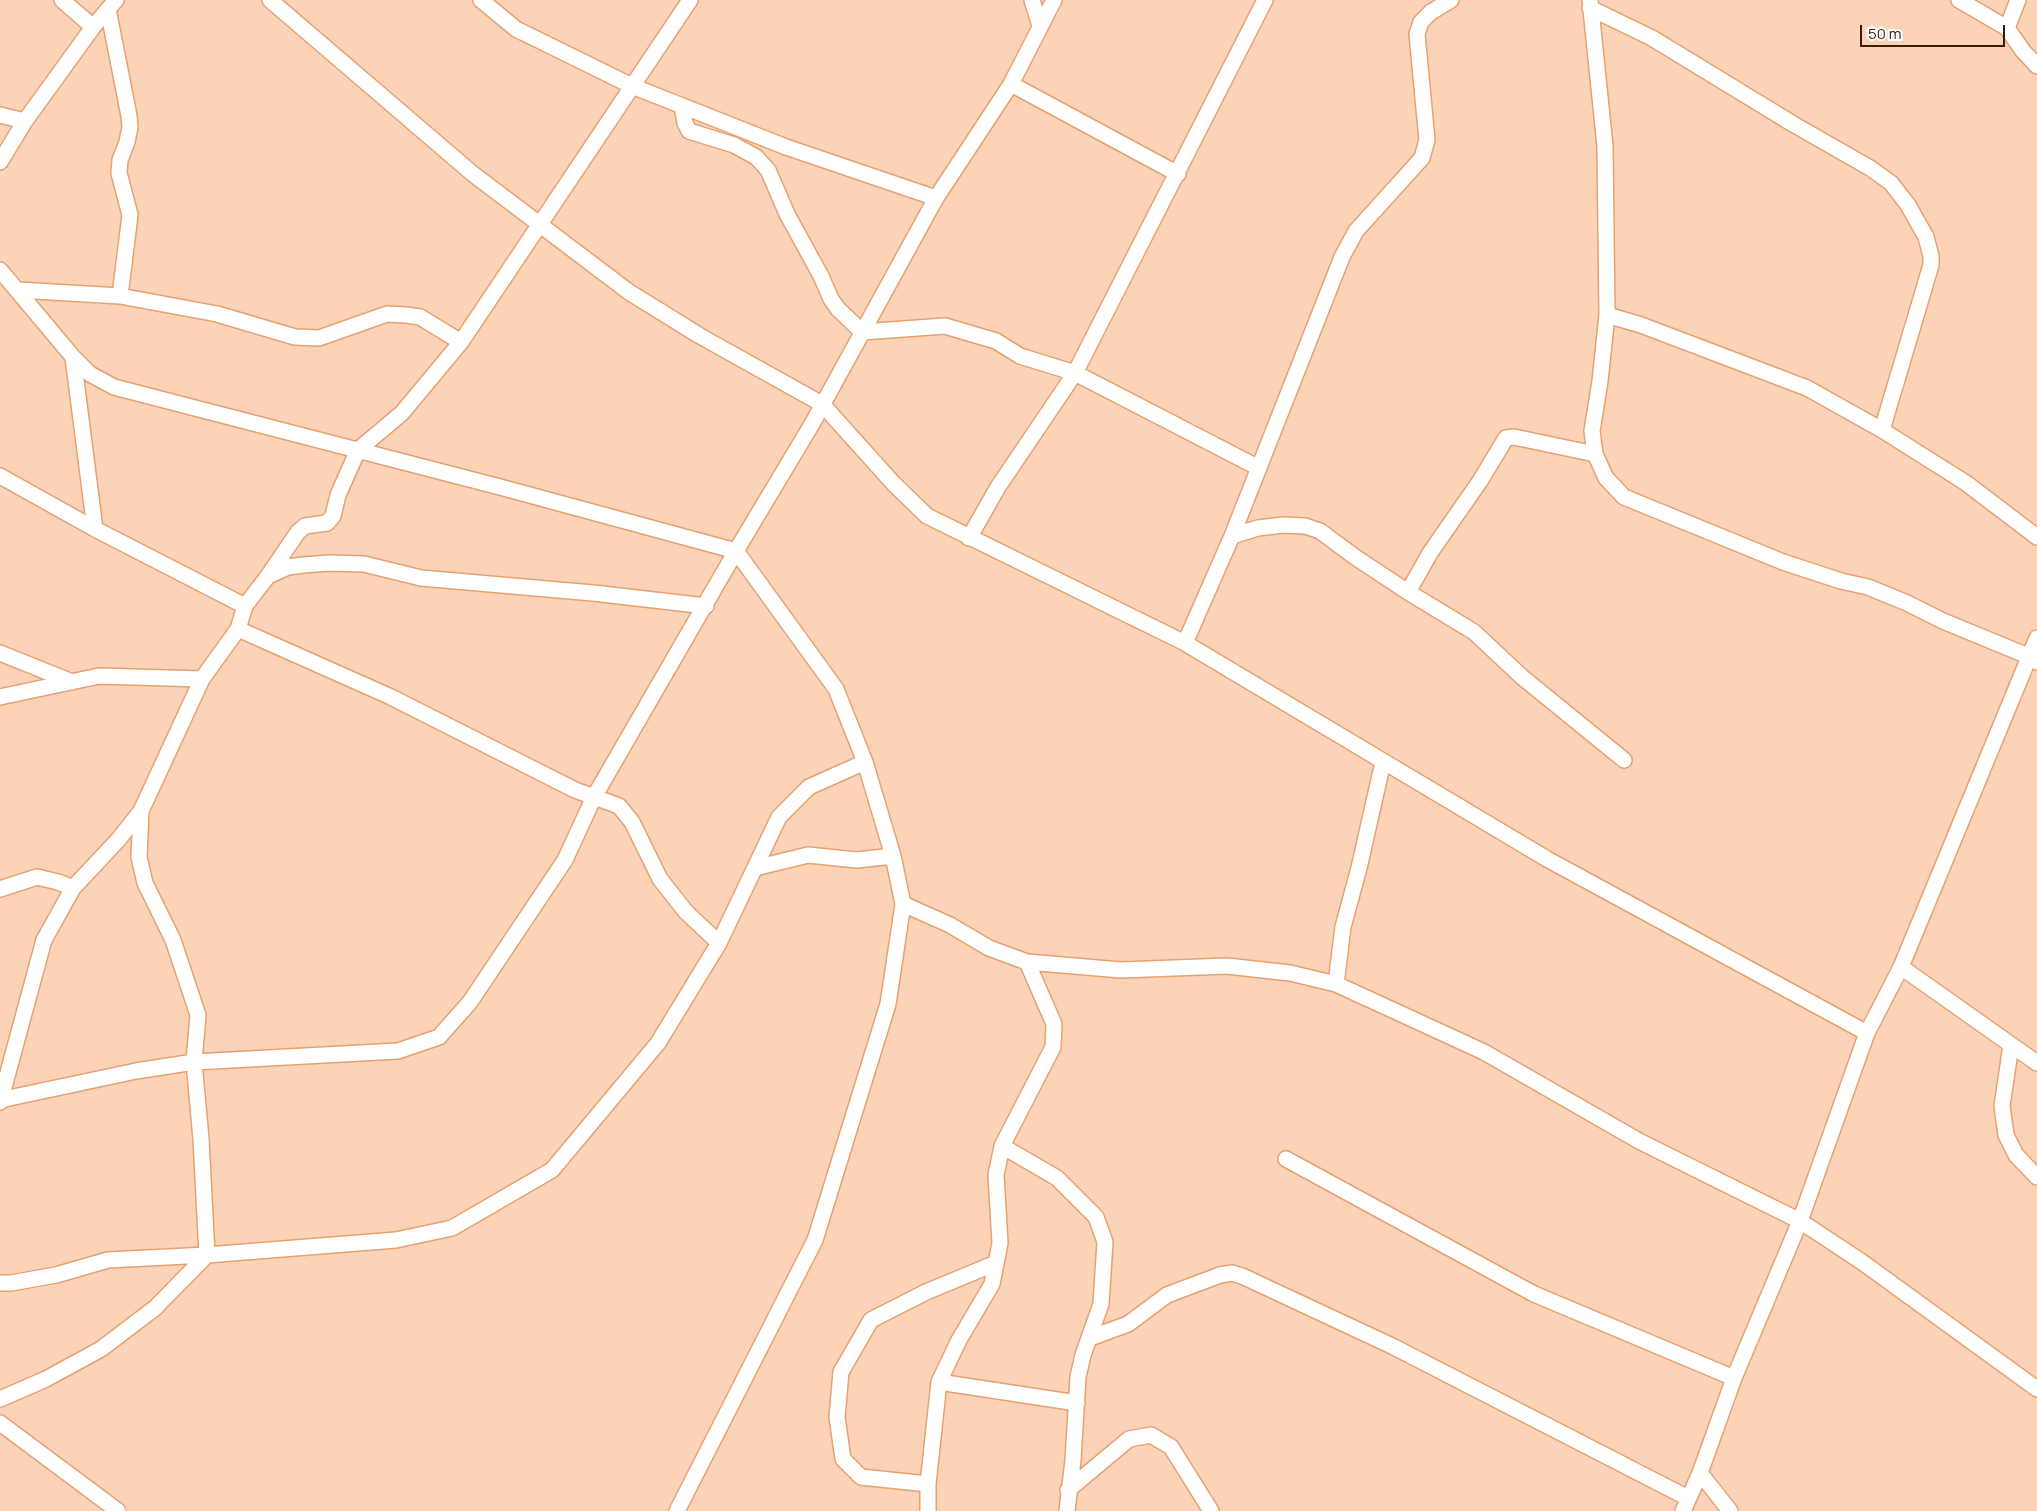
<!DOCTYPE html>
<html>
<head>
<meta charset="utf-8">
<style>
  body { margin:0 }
  #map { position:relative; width:2037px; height:1511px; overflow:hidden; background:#fdd3b7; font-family:Manrope,sans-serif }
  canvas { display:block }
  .scale { position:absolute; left:1860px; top:25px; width:145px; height:22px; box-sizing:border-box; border:2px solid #371e0b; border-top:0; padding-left:6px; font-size:15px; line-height:18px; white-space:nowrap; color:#371e0b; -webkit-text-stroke:4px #fdfdfd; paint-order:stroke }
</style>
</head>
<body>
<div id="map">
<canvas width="2037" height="1511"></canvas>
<div class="scale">50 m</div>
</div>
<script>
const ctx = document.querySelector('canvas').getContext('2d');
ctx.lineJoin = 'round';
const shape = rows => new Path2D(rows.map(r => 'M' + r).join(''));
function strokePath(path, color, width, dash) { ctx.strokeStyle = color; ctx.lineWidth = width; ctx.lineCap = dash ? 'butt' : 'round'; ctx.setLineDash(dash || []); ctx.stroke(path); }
const street = shape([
  [62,0,93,27],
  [270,0,473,174,629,292,700,336,822,404,893,483,927,516,1185,643,1547,859,1867,1033],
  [481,0,516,29,632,86,786,147,936,198],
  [1032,0,1040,26],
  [1590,0,1605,146,1607,315,1641,325,1807,388,1882,430,1966,483,2037,537],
  [1959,0,2007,28,2023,51,2037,66],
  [1590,8,1652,38,1793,124,1870,168,1891,183,1908,205,1926,237,1931,256,1931,265,1882,430],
  [108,9,129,116,130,127,127,142,120,160,119,173,130,215,120,296],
  [2007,28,2018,0],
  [1011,84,1178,174],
  [682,106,685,123,689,131,734,145,756,157,768,170,787,214,821,276,831,299,838,309,862,332,945,326,996,341,1020,356,1075,373,1259,468],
  [0,115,25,121],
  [0,162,25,121,93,27,116,0],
  [0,270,73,357,90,374,114,387,500,487,736,551,836,689,865,762,893,856,903,904,888,1004,815,1240,677,1511],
  [18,290,120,296,217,314,295,337,319,338,387,314,406,315,420,317,461,342],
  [1607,315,1600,381,1592,431,1595,454,1606,478,1624,497,1783,562,1841,581,1868,587,1907,603,1943,621,2028,656,2037,662],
  [73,357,95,529],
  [0,476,95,529,245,606],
  [1232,536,1258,528,1283,525,1305,526,1320,531,1355,557,1408,592,1430,553,1480,481,1506,438,1514,437,1595,454],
  [969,538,998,487,1075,373,1265,0],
  [268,576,298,532,305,526,327,523,333,516,338,495,358,450,402,413,461,342,690,0],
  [1408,592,1474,632,1522,677,1624,760],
  [238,629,391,697,575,790,619,806,632,822,660,879,686,912,719,943],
  [1185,643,1232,536,1342,257,1356,231,1422,158,1427,140,1417,34,1421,22,1431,12,1451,0],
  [0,653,72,682],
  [0,697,99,676,202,679],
  [755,868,808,855,857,860,893,856],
  [0,889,37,877,58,882,73,888],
  [903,904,950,925,989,948,1027,962,1121,970,1227,966,1290,973,1336,984,1484,1052,1639,1141,1800,1221,1862,1262,2037,1389],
  [1901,967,2037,1063],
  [1336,984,1343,927,1359,868,1383,762],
  [2011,1045,2002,1106,2006,1135,2016,1155,2037,1177],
  [0,1100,136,1071,194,1062,398,1051,439,1037,470,1002,565,860,594,797,736,551,812,424,936,198,1011,84,1054,0],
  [0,1102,44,940,73,888,118,840,141,811,202,679,238,629,245,606,268,576,288,567,303,565,329,563,364,564,421,578,593,593,706,606],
  [1002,1146,1057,1178,1096,1217,1105,1242,1101,1304,1083,1355,1078,1377,1073,1460,1067,1511],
  [1286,1159,1534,1294,1734,1378],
  [0,1283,11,1283,56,1275,108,1260,207,1255,396,1240,452,1228,552,1170,658,1043,719,943,779,817,809,787,865,762],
  [1090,1338,1128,1324,1167,1295,1220,1275,1232,1273,1242,1276,1392,1346,1688,1498],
  [939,1382,1077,1403],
  [0,1399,46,1379,101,1349,155,1308,207,1255,201,1139,194,1062,198,1015,173,940,145,883,139,857,141,811],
  [0,1423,118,1511],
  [1700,1473,1730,1511],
  [928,1484,861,1477,843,1459,837,1417,841,1372,871,1320,926,1292,996,1263],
  [1068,1490,1129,1439,1151,1435,1171,1447,1211,1511],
  [928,1511,928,1484,939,1382,959,1340,992,1284,1000,1243,996,1175,1002,1146,1053,1047,1054,1024,1027,962],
  [1683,1511,1700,1473,1734,1378,1800,1221,1867,1033,1901,967,2037,638]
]);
strokePath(street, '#e4a273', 18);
strokePath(street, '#fff', 15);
</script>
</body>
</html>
